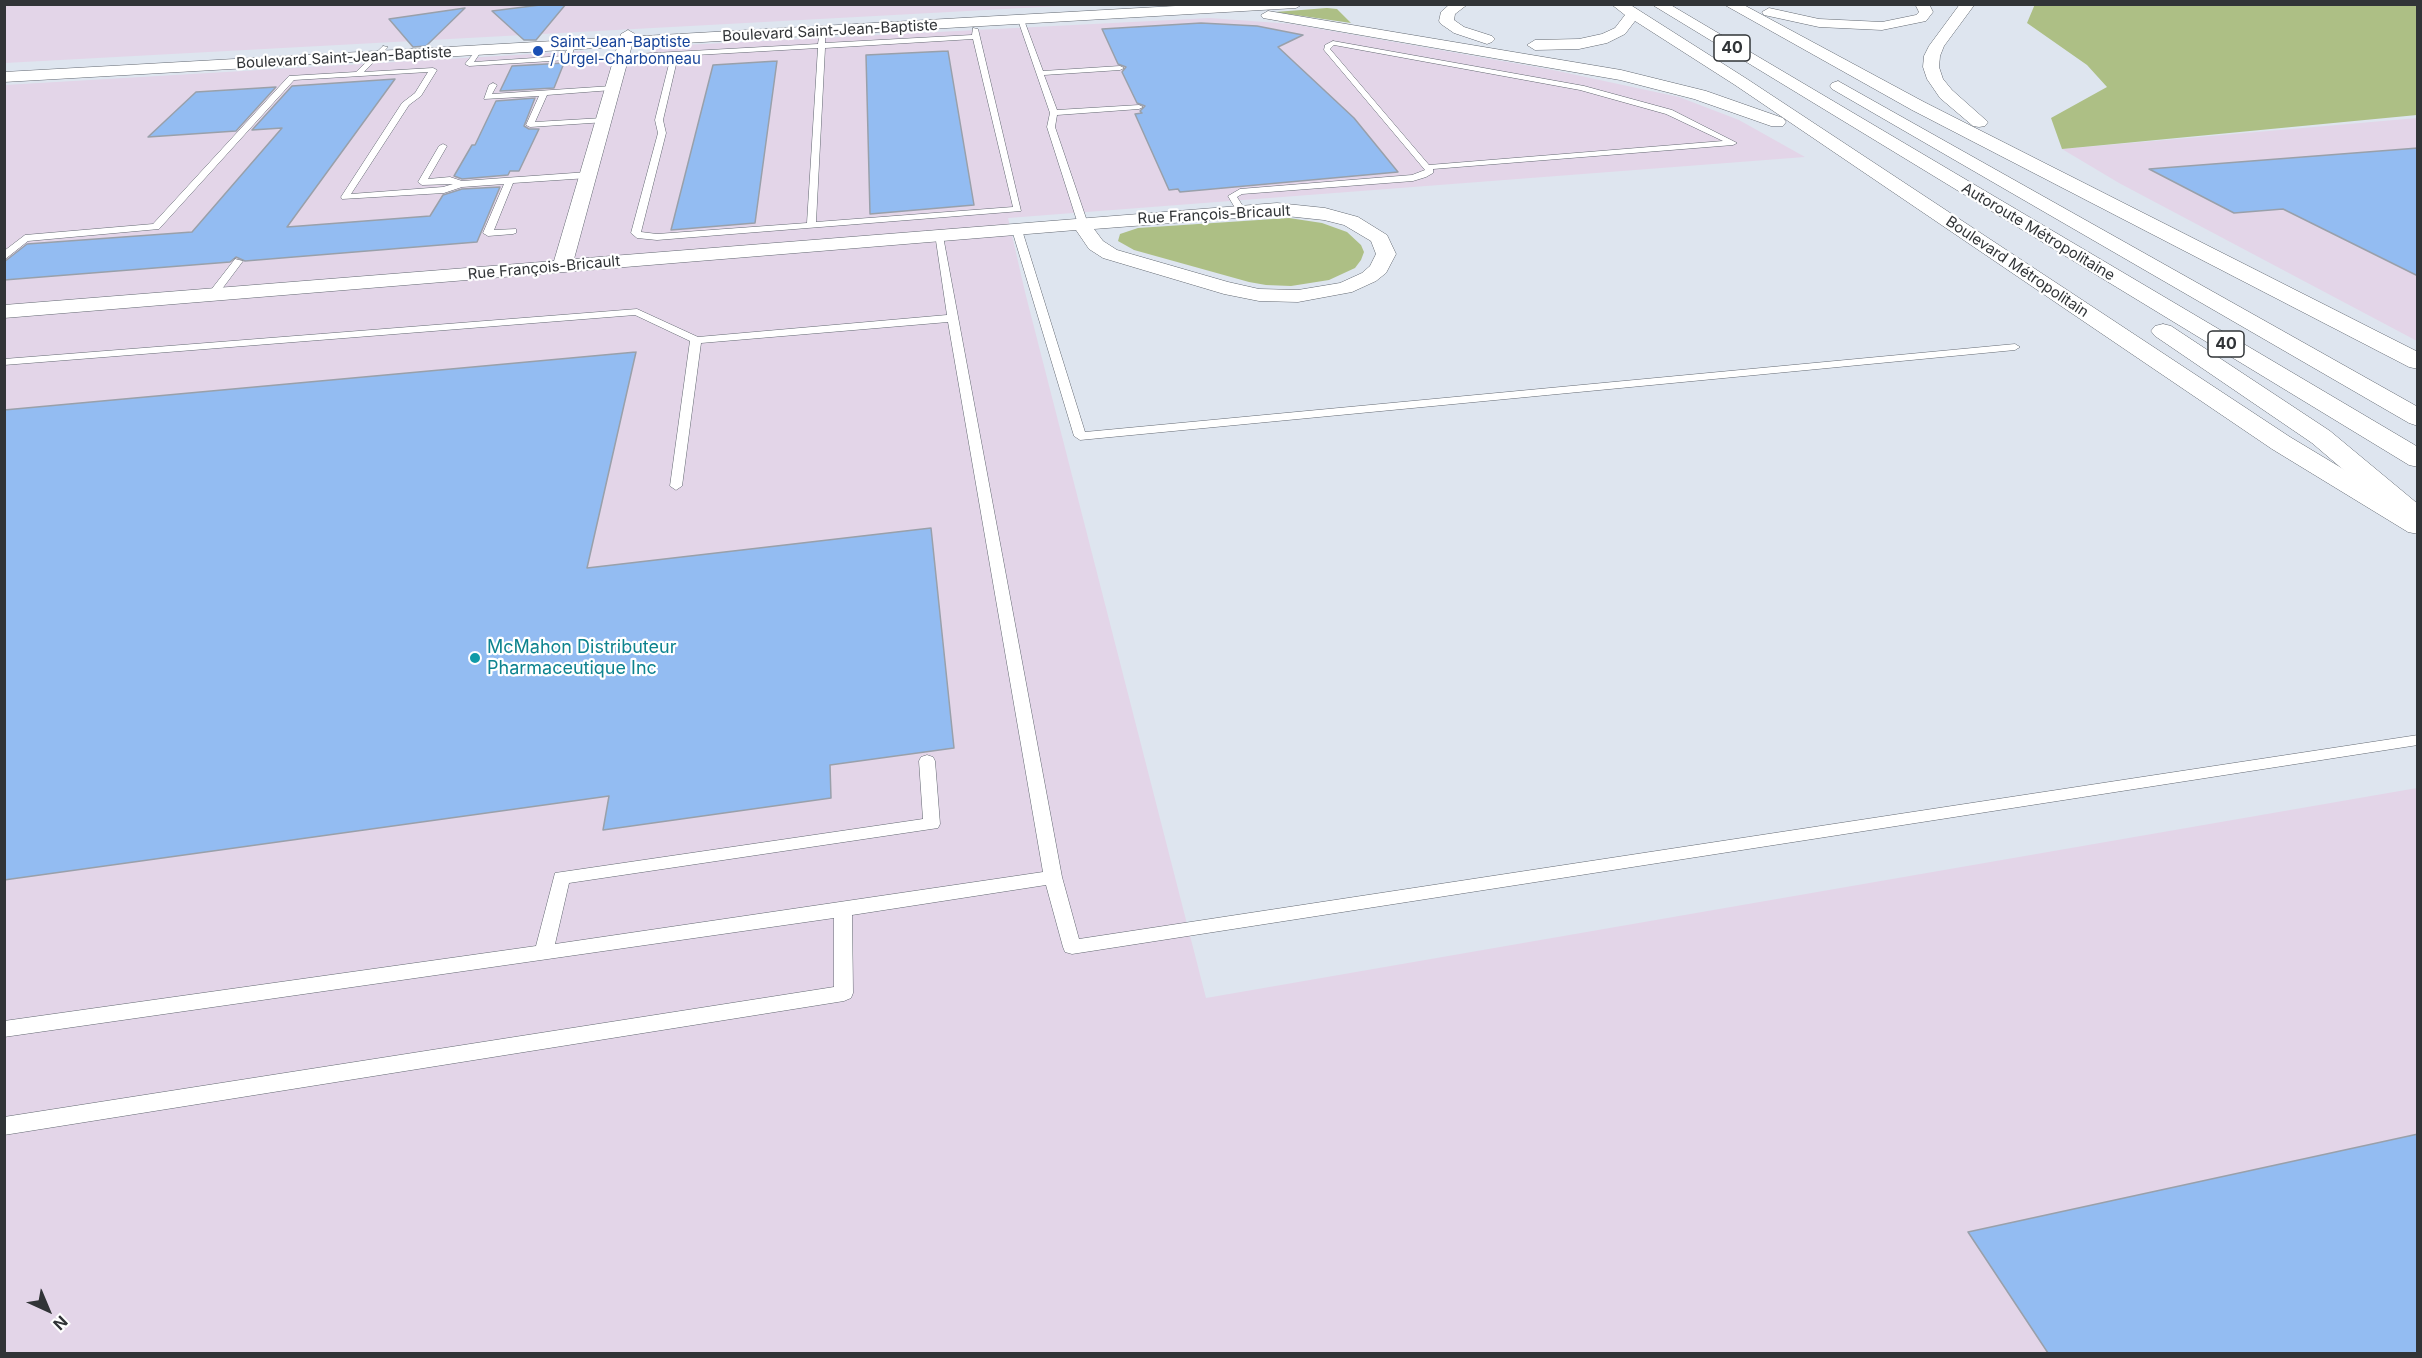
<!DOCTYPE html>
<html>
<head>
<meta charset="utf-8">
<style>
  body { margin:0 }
  #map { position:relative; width:2422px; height:1358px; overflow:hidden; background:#dee5ef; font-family:Inter,sans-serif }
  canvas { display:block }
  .frame { position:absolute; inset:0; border:6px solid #313437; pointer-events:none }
  .north { position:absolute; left:18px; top:1280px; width:60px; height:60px; -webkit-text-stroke:4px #fff; paint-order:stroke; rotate:136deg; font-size:16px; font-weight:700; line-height:24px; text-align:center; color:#313437 }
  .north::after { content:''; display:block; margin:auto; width:21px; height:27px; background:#313437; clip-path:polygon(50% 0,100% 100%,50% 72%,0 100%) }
</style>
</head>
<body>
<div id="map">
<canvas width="2422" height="1358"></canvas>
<div class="frame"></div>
<div class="north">N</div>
</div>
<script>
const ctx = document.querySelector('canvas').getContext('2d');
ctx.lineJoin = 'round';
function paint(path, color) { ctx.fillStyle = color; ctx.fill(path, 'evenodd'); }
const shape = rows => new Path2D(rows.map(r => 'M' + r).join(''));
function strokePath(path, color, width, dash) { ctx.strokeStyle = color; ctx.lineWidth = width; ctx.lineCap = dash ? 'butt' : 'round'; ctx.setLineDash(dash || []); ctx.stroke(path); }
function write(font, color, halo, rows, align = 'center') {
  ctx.font = font + ' Inter,sans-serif'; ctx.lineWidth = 4.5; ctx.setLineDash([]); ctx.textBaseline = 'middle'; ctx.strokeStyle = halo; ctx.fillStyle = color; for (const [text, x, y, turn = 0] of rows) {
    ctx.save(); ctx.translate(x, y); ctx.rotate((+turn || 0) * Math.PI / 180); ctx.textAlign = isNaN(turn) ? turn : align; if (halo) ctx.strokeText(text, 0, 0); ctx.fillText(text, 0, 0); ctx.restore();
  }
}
paint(shape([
  [5,5,1079,5,5,63],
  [1210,18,1292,24,1553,70,1679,97,1739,120,1805,157,1008,218,1025,292,1206,998,2417,788,2417,1353,5,1354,5,85,583,51,595,58,645,54,665,46],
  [2417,118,2417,341,2119,183,2062,149]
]), '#e3d5e8');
paint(shape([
  [2035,4,2417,5,2417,115,2062,149,2051,118,2107,87,2087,65,2027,23],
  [1327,8,1337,9,1351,23,1275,12],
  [1289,218,1322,223,1347,232,1361,245,1364,252,1361,260,1355,268,1329,280,1291,286,1266,285,1249,282,1134,250,1118,241,1120,234,1138,228]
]), '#adbf85');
const building = shape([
  [548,4,566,4,536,40,524,40,492,11,548,4],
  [465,8,426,46,413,47,389,19,465,8],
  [1201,23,1257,26,1303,35,1278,47,1354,118,1398,172,1180,192,1178,189,1169,190,1135,114,1142,113,1140,111,1145,106,1137,103,1122,72,1126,67,1118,64,1102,29,1201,23],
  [948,51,974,205,870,214,866,55,948,51],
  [777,61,755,223,671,230,713,65,777,61],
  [564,63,554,88,500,91,512,66,564,63],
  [395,79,287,227,430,216,443,195,462,189,500,187,477,242,245,261,236,257,230,262,4,280,4,262,27,244,192,232,282,128,252,130,292,86,395,79],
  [276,87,236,131,148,137,196,92,276,87],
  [535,98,524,126,529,129,539,129,519,171,510,171,508,175,462,179,454,176,472,145,475,145,496,101,535,98],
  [2418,148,2418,276,2283,209,2234,213,2149,169,2418,148],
  [636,352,587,568,931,528,954,748,830,765,831,798,603,830,609,796,4,880,4,410,636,352],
  [2418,1134,2418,1353,2048,1353,1968,1232,2418,1134]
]);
paint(building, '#93bcf2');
strokePath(building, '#99a0aa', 1.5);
const service = shape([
  [1021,18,1024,20,1043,71,1120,66,1124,68,1120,70,1044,75,1057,110,1139,105,1143,107,1139,109,1057,115,1055,127,1088,224,1086,226,1078,224,1047,127,1050,113,1018,20,1021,18],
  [973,28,978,29,1021,211,657,240,637,238,631,233,658,133,655,120,671,56,621,59,618,55,818,44,819,37,822,35,825,37,825,43,972,35,973,28],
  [973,39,1013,207,816,222,825,48,973,39],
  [818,48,807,223,657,234,641,232,666,133,663,120,678,56,818,48],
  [1333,41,1584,86,1672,110,1737,143,1733,145,1433,169,1433,173,1426,177,1413,181,1242,194,1237,197,1246,211,1238,213,1228,196,1240,189,1412,175,1425,170,1324,50,1325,45,1333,41],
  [1334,45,1580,90,1666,114,1723,141,1429,165,1330,49,1334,45],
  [572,43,575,45,571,58,567,60,469,66,465,64,478,48,482,50,474,62,564,56,569,45,572,43],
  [383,46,388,47,364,72,433,68,437,70,421,96,409,105,351,194,443,187,453,184,422,185,418,182,439,146,443,144,447,146,428,179,450,177,462,181,588,172,592,175,588,178,513,183,494,230,516,229,516,233,513,234,488,236,483,233,504,184,462,187,444,193,342,199,341,197,402,103,415,93,428,72,294,80,159,229,28,241,4,260,4,251,25,235,153,224,289,76,356,72,383,46],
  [493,83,497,85,492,94,612,86,616,88,612,90,547,95,535,122,603,118,607,120,606,122,530,127,526,125,539,96,484,99,489,85,493,83],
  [1017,227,1022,230,1085,432,2015,344,2020,347,2015,350,1080,440,1074,436,1012,230,1017,227],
  [935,234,943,236,1062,877,1079,939,2418,735,2418,745,1072,954,1065,952,1063,947,1046,885,852,915,853,993,851,998,844,1001,4,1135,4,1117,834,987,834,918,4,1037,4,1021,536,946,555,873,923,819,919,761,921,757,927,755,933,757,935,761,940,824,938,828,569,883,555,944,1043,872,948,322,701,343,682,486,676,490,670,486,690,341,635,315,4,365,4,359,637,309,698,337,947,315,935,234],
  [235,259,243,261,216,297,208,297,207,295,235,259]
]);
const minor = shape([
  [628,30,635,34,574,259,1277,203,1325,208,1358,217,1387,235,1396,254,1386,273,1376,281,1352,292,1298,302,1259,301,1224,294,1103,258,1089,249,1076,230,4,318,4,305,554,261,621,34,628,30],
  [1277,215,1324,220,1344,225,1371,241,1376,254,1370,266,1362,273,1340,283,1298,290,1259,289,1228,282,1117,250,1103,241,1094,229,1277,215]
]);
const secondary = shape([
  [1211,4,1303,4,1296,8,4,82,4,72,1211,4],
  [1450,4,1468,4,1455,14,1454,20,1464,27,1492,36,1495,39,1492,42,1487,44,1454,33,1441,24,1439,21,1441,12,1450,4],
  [1611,4,1629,4,1747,79,2290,437,2418,514,2418,534,2408,532,2272,449,1735,85,1635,21,1625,34,1607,43,1579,49,1535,50,1527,45,1535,40,1579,39,1602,34,1615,28,1625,15,1611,4],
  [1723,4,1742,4,1924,102,2418,352,2418,369,2409,367,1912,110,1723,4],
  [1915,4,1929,4,1933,12,1926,21,1882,30,1819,27,1764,15,1762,12,1769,8,1819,19,1882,22,1916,15,1919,12,1915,4],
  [1960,4,1975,4,1944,46,1940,56,1939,67,1943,79,1952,90,1988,122,1985,126,1979,127,1973,126,1940,98,1927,79,1923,67,1924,56,1929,46,1960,4],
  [1268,11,1621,70,1706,91,1783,118,1786,122,1783,126,1771,126,1694,99,1620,80,1263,18,1261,15,1268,11]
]);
const motorway = shape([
  [1651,4,1669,4,2418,447,2418,467,2409,465,1651,4],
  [1838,81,2418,407,2418,426,2409,423,1832,89,1830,86,1832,83,1838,81],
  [2163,324,2171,326,2330,431,2418,504,2418,527,2408,525,2312,443,2155,336,2151,331,2155,326,2163,324]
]);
strokePath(service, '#636972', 1);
strokePath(minor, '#636972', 1);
strokePath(secondary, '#636972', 1);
strokePath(motorway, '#636972', 1);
paint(service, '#fff');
paint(minor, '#fff');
paint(secondary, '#fff');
paint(motorway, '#fff');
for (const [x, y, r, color] of [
  [538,51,6,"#1a4fb4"],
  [475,658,6,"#0f9aa8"]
]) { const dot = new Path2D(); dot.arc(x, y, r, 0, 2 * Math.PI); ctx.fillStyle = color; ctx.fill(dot); strokePath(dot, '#fff', 2); }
write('15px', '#313437', '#fff', [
  ["Boulevard Saint-Jean-Baptiste",830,31,-3],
  ["Boulevard Saint-Jean-Baptiste",344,58,-3],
  ["Rue François-Bricault",1214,215,-3],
  ["Autoroute Métropolitaine",2038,232,31],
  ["Boulevard Métropolitain",2017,267,34],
  ["Rue François-Bricault",544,268,-5]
]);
write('15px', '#164399', '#fff', [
  ["Saint-Jean-Baptiste",550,42],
  ["/ Urgel-Charbonneau",550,59]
], 'left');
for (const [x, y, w] of [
  [1732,48,36],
  [2226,344,36]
]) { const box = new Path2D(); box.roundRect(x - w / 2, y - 13, w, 26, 4.5); ctx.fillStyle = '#fff'; ctx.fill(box); strokePath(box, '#313437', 1.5); }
write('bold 16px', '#313437', null, [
  ["40",1732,48],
  ["40",2226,344]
]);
write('18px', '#0d838f', '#fff', [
  ["McMahon Distributeur",487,648],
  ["Pharmaceutique Inc",487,669]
], 'left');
</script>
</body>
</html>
